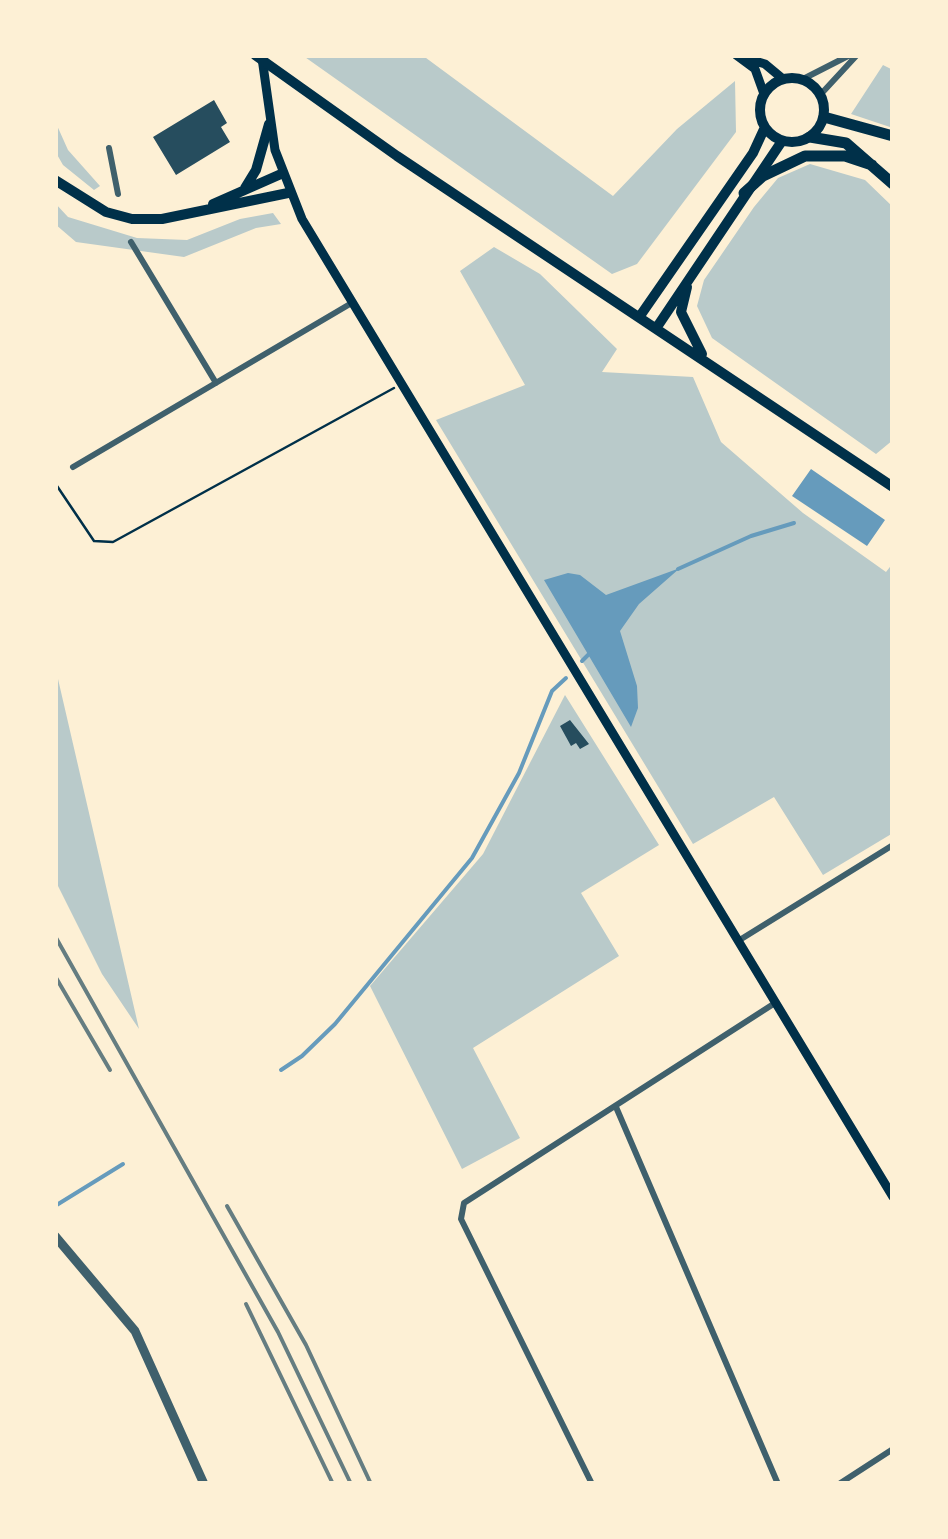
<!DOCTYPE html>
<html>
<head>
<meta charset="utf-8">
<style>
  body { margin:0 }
  #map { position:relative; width:948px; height:1539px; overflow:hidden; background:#fdf0d5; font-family:"Space Grotesk",sans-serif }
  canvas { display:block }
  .frame { position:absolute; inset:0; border:58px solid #fdf0d5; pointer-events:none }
</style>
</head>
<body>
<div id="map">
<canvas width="948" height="1539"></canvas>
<div class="frame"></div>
</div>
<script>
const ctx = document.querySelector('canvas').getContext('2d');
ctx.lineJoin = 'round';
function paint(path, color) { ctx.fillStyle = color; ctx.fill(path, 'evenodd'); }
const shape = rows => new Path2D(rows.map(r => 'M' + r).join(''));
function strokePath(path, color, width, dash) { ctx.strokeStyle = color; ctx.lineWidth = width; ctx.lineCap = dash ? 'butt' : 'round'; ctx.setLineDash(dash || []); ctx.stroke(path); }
paint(shape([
  [302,55,422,55,613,196,677,129,735,81,736,132,637,264,612,274],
  [883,65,893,70,893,128,851,114],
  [55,121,68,150,100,186,94,190,63,165,55,151],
  [810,164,865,180,893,207,893,440,876,454,712,338,697,306,704,280,754,207,778,178],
  [55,203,68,217,137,238,187,240,240,219,273,213,281,224,256,228,184,257,76,242,55,224],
  [494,247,540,274,617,349,602,372,693,377,721,442,803,513,886,572,893,563,893,833,823,875,774,797,693,844,436,420,525,385,460,271],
  [55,666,139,1029,102,974,55,880],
  [565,695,659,845,581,893,619,956,473,1048,520,1138,462,1169,370,986,483,854]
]), '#b9caca');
paint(shape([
  [811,469,885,520,867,546,792,496],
  [680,568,639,604,620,631,637,686,638,708,631,727,544,580,568,573,580,575,606,595]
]), '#669bbc');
strokePath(shape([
  [678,569,751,536,794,523],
  [582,661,590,653],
  [281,1070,302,1056,335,1024,472,858,519,773,552,691,566,678],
  [55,1206,123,1164]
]), '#669bbc', 4);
paint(shape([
  [214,100,227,123,221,127,230,142,176,175,153,137],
  [570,720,589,744,580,749,576,743,571,746,560,726]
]), '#264d5e');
strokePath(shape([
  [55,483,94,541,113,542,394,388]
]), '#003049', 2.5);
strokePath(shape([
  [803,79,850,55],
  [821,94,857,55],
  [109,148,118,194],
  [131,242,216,383],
  [73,467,350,304],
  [738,941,893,845],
  [616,1107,778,1484],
  [592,1484,461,1219,464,1203,775,1003],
  [839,1484,893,1449]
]), '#3f606c', 6);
strokePath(shape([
  [55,1236,135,1331,204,1484]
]), '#3f606c', 9);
strokePath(shape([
  [736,55,755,69,764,94],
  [742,57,765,64,783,79],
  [262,58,275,150,302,219,893,1197]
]), '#003049', 9);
strokePath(shape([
  [255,55,397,156,893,487],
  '760 110a32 32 0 1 1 64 0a32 32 0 1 1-64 0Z',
  [55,180,106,212,132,219,162,219,288,193],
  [245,188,256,170,269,124],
  [213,204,281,174],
  [687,287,681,312,702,354],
  [640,316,753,153,765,127],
  [657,327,782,141]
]), '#003049', 10);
strokePath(shape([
  [824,117,893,136],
  [810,137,846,143,893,184],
  [744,193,763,176,805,156,845,156,872,165]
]), '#003049', 11);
strokePath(shape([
  [55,936,278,1332,351,1484],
  [55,976,110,1070],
  [227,1206,306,1345,371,1484],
  [246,1304,333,1484]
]), '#657d81', 4);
</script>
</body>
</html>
